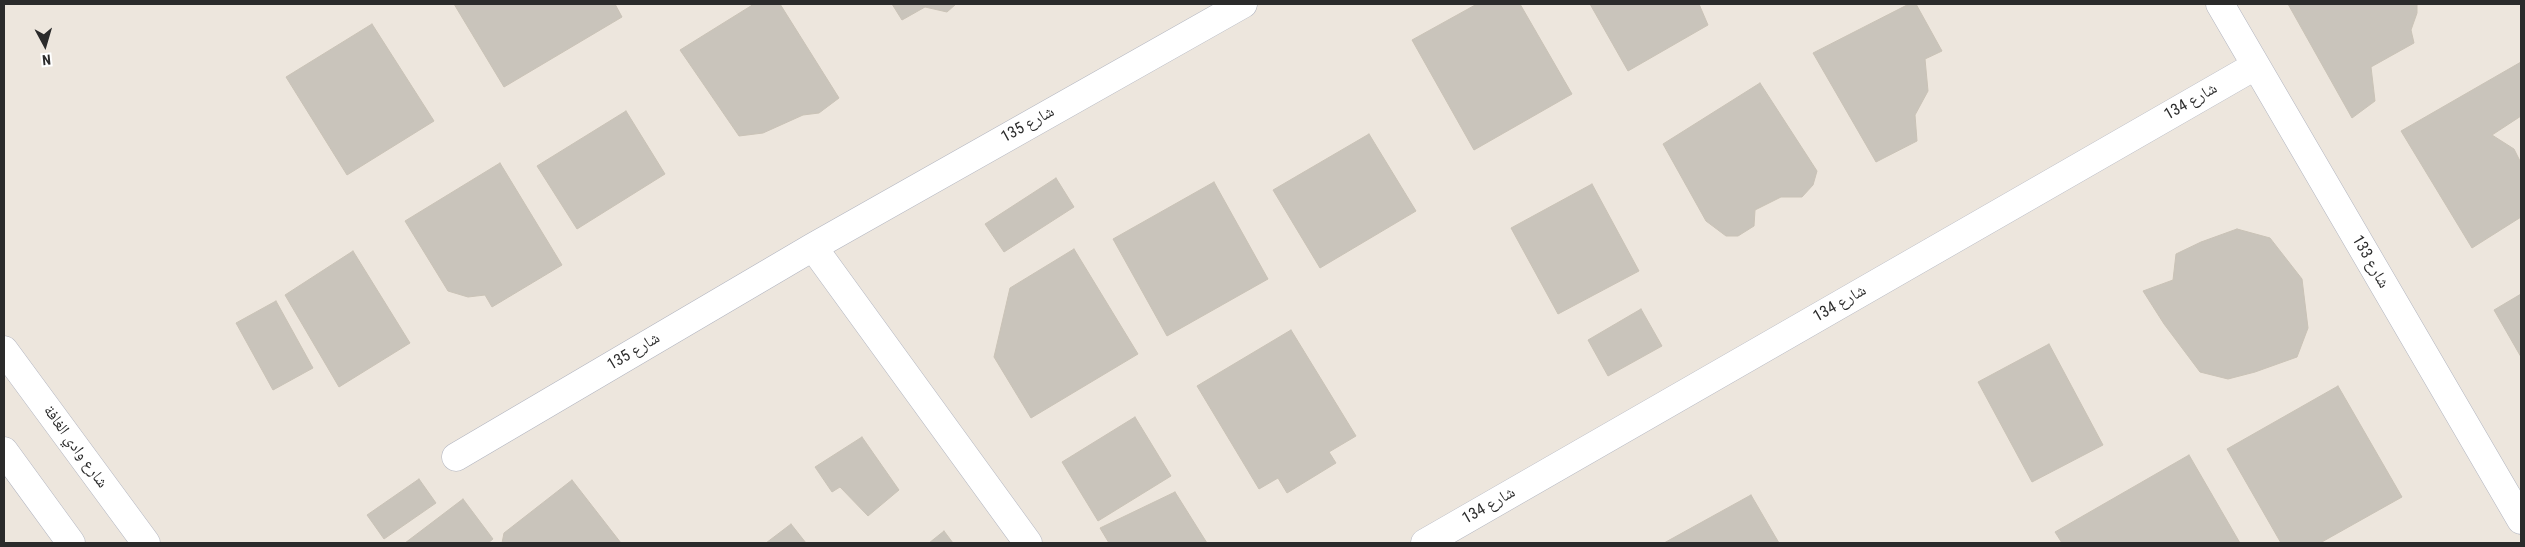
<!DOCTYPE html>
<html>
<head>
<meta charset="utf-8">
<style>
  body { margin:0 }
  #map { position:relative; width:2525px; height:547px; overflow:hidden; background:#ede6dd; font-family:"Roboto Condensed",sans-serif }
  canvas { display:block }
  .frame { position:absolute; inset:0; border:5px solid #2b2b2b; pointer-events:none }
  .north { position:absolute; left:20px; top:20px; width:50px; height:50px; -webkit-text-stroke:4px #fff; paint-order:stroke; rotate:174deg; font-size:14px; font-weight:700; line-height:20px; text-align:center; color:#2b2b2b }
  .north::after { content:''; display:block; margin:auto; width:18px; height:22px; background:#2b2b2b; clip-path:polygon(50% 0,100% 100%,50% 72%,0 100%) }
</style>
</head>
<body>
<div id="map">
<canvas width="2525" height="547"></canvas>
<div class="frame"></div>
<div class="north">N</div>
</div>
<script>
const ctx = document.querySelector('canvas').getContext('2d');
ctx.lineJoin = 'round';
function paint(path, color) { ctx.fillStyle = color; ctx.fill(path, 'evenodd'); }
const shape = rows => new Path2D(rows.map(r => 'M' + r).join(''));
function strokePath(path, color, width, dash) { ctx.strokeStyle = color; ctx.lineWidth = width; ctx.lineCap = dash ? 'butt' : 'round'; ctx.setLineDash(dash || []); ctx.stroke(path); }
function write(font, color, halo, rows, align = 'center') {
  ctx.font = font + ' "Roboto Condensed","Noto Naskh Arabic",sans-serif'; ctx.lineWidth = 4; ctx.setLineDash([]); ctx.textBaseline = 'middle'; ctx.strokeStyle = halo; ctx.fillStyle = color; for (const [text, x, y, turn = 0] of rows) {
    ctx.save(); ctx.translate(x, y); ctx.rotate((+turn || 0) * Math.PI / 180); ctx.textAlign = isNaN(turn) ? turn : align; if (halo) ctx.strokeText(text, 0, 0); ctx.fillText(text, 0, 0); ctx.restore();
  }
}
const building = shape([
  [454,4,615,4,622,17,504,87,454,4],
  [754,4,780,4,839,98,819,113,803,115,763,133,739,136,680,50,754,4],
  [892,4,956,4,947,12,925,7,902,20,892,4],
  [1477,4,1520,4,1572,94,1474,150,1412,40,1477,4],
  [1590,4,1699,4,1708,25,1628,71,1590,4],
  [1909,4,1916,4,1942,51,1925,59,1928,91,1915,115,1917,141,1876,162,1813,53,1909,4],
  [2288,4,2417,4,2417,13,2411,30,2414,43,2371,67,2375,101,2352,118,2288,4],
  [372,24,434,121,347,175,286,77,372,24],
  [2521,62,2521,116,2492,135,2514,149,2521,163,2521,217,2472,248,2401,131,2521,62],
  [1760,83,1817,171,1813,185,1802,197,1781,197,1755,210,1754,226,1738,236,1726,236,1706,221,1663,144,1760,83],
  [626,111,665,174,577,229,537,166,626,111],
  [1369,134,1416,211,1320,268,1273,190,1369,134],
  [500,163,562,265,492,307,485,295,468,297,448,291,405,221,500,163],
  [1056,178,1074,207,1004,252,985,224,1056,178],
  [1214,182,1268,279,1167,336,1113,239,1214,182],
  [1592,184,1639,271,1558,314,1511,228,1592,184],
  [2237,229,2270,238,2302,279,2308,328,2297,357,2255,372,2228,379,2200,372,2164,324,2143,291,2173,280,2176,254,2201,242,2237,229],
  [1074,249,1138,354,1031,418,994,357,1010,288,1074,249],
  [353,251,410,343,339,387,285,295,353,251],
  [2521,294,2521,357,2494,310,2521,294],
  [276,301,313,368,273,390,236,323,276,301],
  [1641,309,1662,346,1608,376,1588,340,1641,309],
  [1291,330,1356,436,1329,452,1336,463,1287,493,1278,478,1259,489,1197,386,1291,330],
  [2049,344,2103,445,2032,482,1978,382,2049,344],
  [2338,386,2402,497,2320,543,2281,543,2227,449,2338,386],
  [1135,417,1171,476,1098,521,1062,462,1135,417],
  [862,437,899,490,868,516,840,487,832,492,815,467,862,437],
  [2189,455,2240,543,2062,543,2055,532,2189,455],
  [419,479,436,503,384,539,367,515,419,479],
  [572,480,621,543,502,543,504,533,572,480],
  [1175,492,1207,543,1109,543,1100,528,1175,492],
  [1751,495,1779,543,1664,543,1751,495],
  [463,499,493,539,488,543,405,543,463,499],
  [791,524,806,543,766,543,791,524],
  [944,531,953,543,929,543,944,531]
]);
paint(building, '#c9c4bb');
strokePath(building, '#c9c2b6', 1);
const street = shape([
  [2220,4,2521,520],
  [813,247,1028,543],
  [456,457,813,247,1243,4],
  [1425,543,2255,66]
]);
const secondary = shape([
  [4,350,146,543],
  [4,451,71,543]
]);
strokePath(street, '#b1b4bf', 29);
strokePath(secondary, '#b1b4bf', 29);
strokePath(street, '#fff', 28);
strokePath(secondary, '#fff', 28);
write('16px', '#2b2b2b', '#fff', [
  ["شارع 134",2191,102,-30],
  ["شارع 135",1028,125,-29],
  ["شارع 133",2370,262,60],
  ["شارع 134",1840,304,-30],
  ["شارع 135",634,352,-31],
  ["شارع وادي الغافة",75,447,54],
  ["شارع 134",1489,506,-30]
]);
</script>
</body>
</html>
